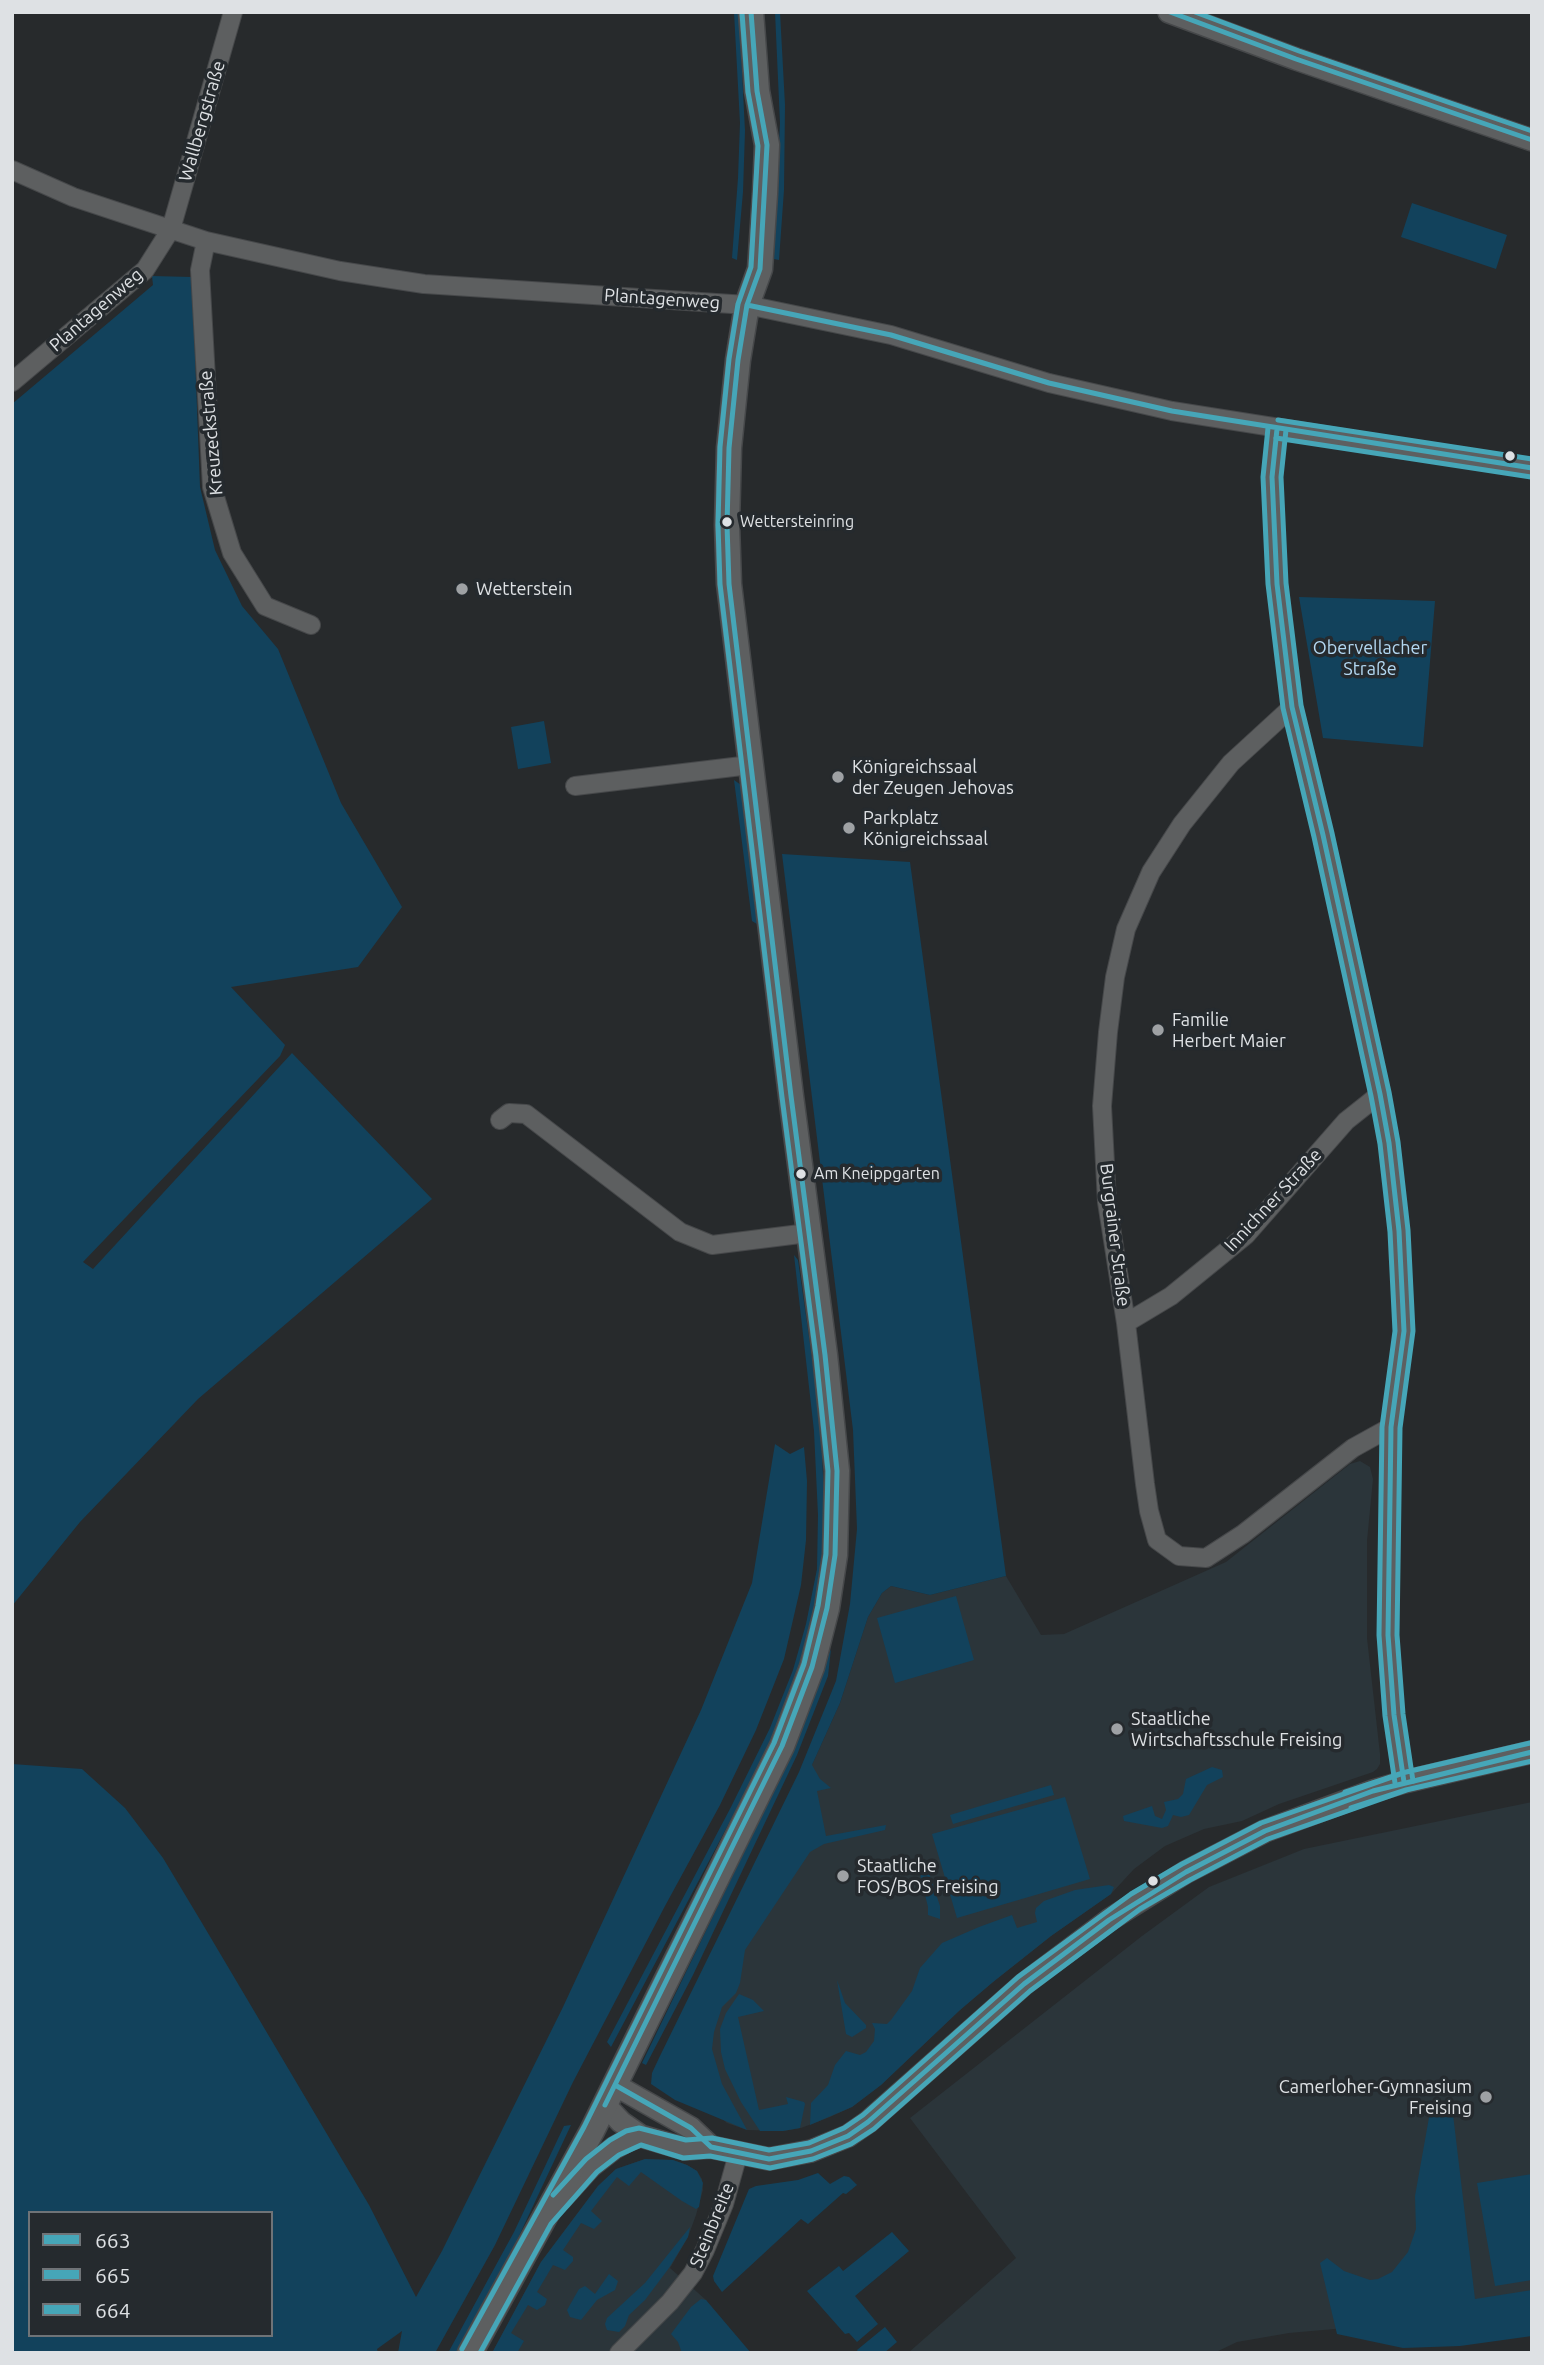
<!DOCTYPE html>
<html>
<head>
<meta charset="utf-8">
<style>
  body { margin:0 }
  #map { position:relative; width:1544px; height:2365px; overflow:hidden; background:#272a2c; font-family:Ubuntu,sans-serif }
  canvas { display:block }
  .frame { position:absolute; inset:0; border:14px solid #dee1e4; pointer-events:none }
  .legend { position:absolute; left:28px; top:2211px; width:245px; height:126px; box-sizing:border-box; background:#252a2e; border:2px solid #6f7377; margin:0; padding:9px 12px; list-style:none; font-size:21px; color:#dee1e4 }
  .legend li { display:flex; align-items:center; gap:14px; height:35px }
  .legend b { width:35px; border:2px solid #6f7377 }
</style>
</head>
<body>
<div id="map">
<canvas width="1544" height="2365"></canvas>
<div class="frame"></div>
<ul class="legend">
<li><b style="height:9px;background:#46a6b8"></b>663</li>
<li><b style="height:9px;background:#46a6b8"></b>665</li>
<li><b style="height:9px;background:#46a6b8"></b>664</li>
</ul>
</div>
<script>
const ctx = document.querySelector('canvas').getContext('2d');
ctx.lineJoin = 'round';
function paint(path, color) { ctx.fillStyle = color; ctx.fill(path, 'evenodd'); }
const shape = rows => new Path2D(rows.map(r => 'M' + r).join(''));
function strokePath(path, color, width, dash) { ctx.strokeStyle = color; ctx.lineWidth = width; ctx.lineCap = dash ? 'butt' : 'round'; ctx.setLineDash(dash || []); ctx.stroke(path); }
function write(font, color, halo, rows, align = 'center') {
  ctx.font = font + ' Ubuntu,sans-serif'; ctx.lineWidth = 7; ctx.setLineDash([]); ctx.textBaseline = 'middle'; ctx.strokeStyle = halo; ctx.fillStyle = color; for (const [text, x, y, turn = 0] of rows) {
    ctx.save(); ctx.translate(x, y); ctx.rotate((+turn || 0) * Math.PI / 180); ctx.textAlign = isNaN(turn) ? turn : align; if (halo) ctx.strokeText(text, 0, 0); ctx.fillText(text, 0, 0); ctx.restore();
  }
}
paint(shape([
  [1360,1461,1370,1467,1373,1479,1367,1541,1367,1638,1380,1754,1380,1764,1377,1769,1373,1772,1279,1804,1242,1821,1204,1829,1165,1846,1134,1869,1111,1894,1051,1936,993,1982,960,2010,881,2085,852,2107,830,2117,801,2128,783,2131,747,2130,727,2123,688,2088,788,1818,840,1703,868,1617,882,1593,891,1586,930,1595,1006,1576,1041,1635,1064,1634,1226,1562,1350,1464],
  [1532,1802,1532,2317,1368,2326,1289,2333,1237,2342,1214,2353,908,2353,1016,2258,910,2118,1142,1936,1209,1887,1304,1849],
  [645,2159,673,2160,687,2165,697,2171,702,2179,703,2190,696,2215,688,2237,670,2268,706,2300,732,2353,492,2353,541,2262,598,2186,616,2169]
]), '#2b353a');
paint(shape([
  [734,12,739,12,745,131,743,192,737,260,732,258,738,178,740,123],
  [775,12,780,12,785,105,784,190,779,260,774,259,780,123],
  [1412,203,1507,235,1496,269,1401,237],
  [152,276,192,277,200,487,215,550,242,606,278,649,341,803,402,907,358,967,231,987,285,1045,280,1056,83,1262,93,1269,292,1053,432,1199,198,1399,80,1522,12,1606,12,404,153,285],
  [1299,597,1435,601,1423,747,1323,738],
  [544,721,551,763,518,769,511,727],
  [734,780,741,785,757,924,752,921],
  [782,854,910,862,1006,1576,930,1595,891,1586,882,1593,868,1617,840,1703,812,1765,820,1779,831,1788,817,1791,826,1836,886,1825,885,1830,824,1844,810,1852,745,1950,740,1983,736,1993,722,2007,714,2032,712,2049,722,2084,747,2130,675,2100,651,2084,652,2073,659,2058,799,1772,836,1681,850,1604,857,1529,853,1430],
  [794,1255,798,1260,820,1414,825,1516,820,1582,807,1646,779,1724,758,1768,611,2047,607,2042,731,1807,770,1728,793,1670,806,1624,817,1569,818,1515,814,1431],
  [775,1444,790,1454,804,1447,807,1481,806,1540,801,1585,784,1659,756,1730,720,1805,665,1906,573,2082,495,2245,435,2353,398,2353,402,2331,377,2349,378,2353,12,2353,12,1764,82,1769,125,1808,163,1858,202,1923,369,2205,416,2297,442,2251,563,2007,701,1710,752,1583],
  [30,2213,271,2213,271,2335,30,2335],
  [956,1596,974,1660,895,1683,877,1618],
  [831,1649,828,1676,797,1755,693,1975,646,2065,642,2063,759,1821],
  [1212,1767,1222,1770,1223,1777,1207,1785,1189,1815,1181,1817,1173,1815,1168,1826,1162,1828,1124,1821,1123,1816,1152,1806,1155,1816,1162,1819,1166,1810,1164,1802,1178,1799,1183,1794,1186,1779],
  [1051,1785,1054,1795,953,1824,950,1815],
  [1065,1797,1090,1879,957,1918,932,1834],
  [924,1863,926,1864,940,1906,940,1919,928,1915,928,1907,919,1870],
  [1109,1885,1114,1887,1111,1894,1051,1936,993,1982,960,2010,881,2085,852,2107,810,2125,811,2103,828,2085,835,2065,846,2051,860,2055,866,2052,874,2041,875,2029,872,2023,887,2024,891,2020,912,1991,920,1968,942,1943,979,1927,1012,1915,1017,1928,1037,1922,1035,1913,1036,1908,1044,1901,1075,1890],
  [837,1980,845,2003,866,2025,866,2028,852,2037,846,2034],
  [739,1994,753,2000,764,2011,738,2017,759,2110,788,2104,786,2097,804,2102,805,2104,800,2128,783,2131,760,2131,741,2102,725,2069,721,2052,720,2029,726,2013],
  [1452,2106,1475,2299,1532,2290,1532,2336,1460,2346,1403,2348,1337,2334,1320,2263,1327,2258,1344,2271,1370,2280,1378,2279,1392,2272,1408,2252,1416,2229,1415,2196,1430,2112],
  [571,2125,511,2253,475,2319,456,2353,448,2353,514,2232,564,2126],
  [645,2159,673,2160,687,2165,697,2171,703,2183,699,2207,696,2209,682,2201,641,2172,629,2186,617,2177,591,2211,602,2221,594,2229,581,2223,563,2250,573,2257,573,2261,565,2270,553,2265,537,2292,547,2299,545,2305,537,2310,528,2305,511,2333,524,2341,517,2353,492,2353,541,2262,598,2186,616,2169],
  [818,2173,830,2184,844,2176,849,2177,857,2185,846,2194,843,2193,808,2224,801,2219,722,2292,714,2281,713,2276,749,2189,756,2186,798,2180],
  [1532,2174,1532,2280,1495,2286,1477,2183],
  [690,2227,688,2237,669,2268,645,2300,629,2315,625,2326,619,2332,607,2330,605,2324,607,2318,645,2283],
  [892,2232,909,2251,855,2296,878,2324,857,2342,849,2333,845,2334,807,2291,839,2266,843,2271],
  [609,2274,618,2281,615,2290,597,2300,581,2320,570,2317,567,2310,579,2289,585,2286,595,2294],
  [701,2299,706,2300,751,2353,682,2353,678,2342,671,2334,691,2307],
  [885,2327,897,2342,884,2353,859,2353,857,2350]
]), '#12425c');
const minor = shape([
  [12,170,73,197,206,241,340,271,424,284,747,305,891,335,1049,383,1172,411,1532,468],
  [206,241,200,270,212,487,232,553,265,606,311,625],
  [12,382,145,270,171,229,233,12],
  [1277,429,1272,477,1277,584,1292,707,1323,835,1380,1094,1389,1143,1399,1231,1404,1331,1391,1427,1388,1635,1394,1715,1404,1782],
  [1292,707,1231,763,1182,824,1151,872,1126,929,1115,977,1108,1032,1102,1106,1107,1202,1126,1323,1145,1484,1149,1511,1157,1540,1179,1556,1206,1558,1243,1534,1353,1448,1391,1427],
  [575,786,750,765],
  [500,1120,509,1113,526,1114,680,1232,712,1245,808,1233],
  [1126,1323,1171,1296,1246,1235,1346,1121,1380,1094],
  [619,2353,670,2302,693,2273,705,2250,724,2204,738,2154]
]);
const tertiary = shape([
  [1169,12,1296,59,1532,140],
  [615,2085,691,2128,711,2147,769,2159,811,2151,848,2136,868,2122,1024,1984,1109,1920,1186,1872,1265,1831,1373,1791,1404,1782,1532,1752],
  [605,2105,621,2122,641,2136,685,2149,711,2147],
  [561,2199,591,2166,614,2148,630,2139,641,2136]
]);
const secondary = shape([
  [470,2353,592,2131,782,1746,812,1667,827,1608,835,1555,837,1471,825,1355,791,1096,729,584,727,525,729,448,738,360,747,305,760,269,765,194,767,145,757,91,751,12]
]);
strokePath(minor, '#46484a', 20);
strokePath(tertiary, '#46484a', 24);
strokePath(secondary, '#46484a', 27);
strokePath(minor, '#5d5f60', 18);
strokePath(tertiary, '#5d5f60', 21);
strokePath(secondary, '#5d5f60', 24);
strokePath(shape([
  [1170,12,1296,59,1532,140],
  [747,305,891,335,1049,383,1172,411,1532,468],
  [1277,429,1272,477,1277,584,1292,707,1323,835,1380,1094,1389,1143,1399,1231,1404,1331,1391,1427,1388,1635,1394,1715,1404,1782],
  [615,2085,691,2128,711,2147,769,2159,811,2151,848,2136,868,2122,1024,1984,1109,1920,1186,1872,1265,1831,1373,1791,1532,1752],
  [605,2105,782,1746,812,1667,827,1608,835,1555,837,1471,825,1355,791,1096,729,584,727,525,729,448,738,360,747,305,760,269,767,145,757,91,751,12]
]), '#46a6b8', 5);
strokePath(shape([
  [1268,428,1263,477,1268,584,1283,708,1314,837,1371,1096,1380,1144,1390,1232,1395,1331,1382,1427,1379,1635,1385,1716,1395,1783],
  [1276,438,1531,477],
  [1351,1808,1406,1790,1532,1761],
  [480,2353,551,2224,597,2172,619,2155,641,2145,683,2158,710,2156,770,2168,813,2159,851,2144,874,2129,1030,1991,1140,1909,1190,1880,1268,1839,1407,1790]
]), '#46a6b8', 5);
strokePath(shape([
  [1195,12,1299,51,1532,131],
  [1278,420,1532,459],
  [1286,430,1281,477,1286,583,1301,705,1332,833,1389,1092,1398,1142,1408,1230,1413,1331,1400,1428,1397,1635,1403,1714,1413,1781],
  [1345,1792,1402,1773,1530,1743],
  [553,2195,586,2159,610,2140,626,2131,639,2128,686,2140,712,2138,769,2150,809,2143,844,2128,863,2115,1018,1977,1131,1894,1182,1864,1261,1823,1401,1774],
  [462,2349,584,2127,774,1743,804,1664,818,1606,826,1554,828,1471,816,1356,782,1097,720,584,718,525,720,447,729,359,738,304,751,267,758,146,748,92,742,13]
]), '#46a6b8', 5);
for (const [x, y, r, color] of [
  [1510,456,6,"#dee1e4"],
  [727,522,6,"#dee1e4"],
  [462,589,7,"#9ea1a4"],
  [838,777,7,"#9ea1a4"],
  [849,828,7,"#9ea1a4"],
  [1158,1030,7,"#9ea1a4"],
  [801,1174,6,"#dee1e4"],
  [1117,1729,7,"#9ea1a4"],
  [843,1876,7,"#9ea1a4"],
  [1153,1881,6,"#dee1e4"],
  [1486,2097,7,"#9ea1a4"]
]) { const dot = new Path2D(); dot.arc(x, y, r, 0, 2 * Math.PI); ctx.fillStyle = color; ctx.fill(dot); strokePath(dot, '#252a2e', 2.5); }
write('16px', '#dee1e4', '#252a2e', [
  ["Wettersteinring",740,522],
  ["Am Kneippgarten",814,1174]
], 'left');
write('18px', '#dee1e4', '#252a2e', [
  ["Wallbergstraße",202,121,-74],
  ["Plantagenweg",662,299,4],
  ["Plantagenweg",96,310,-41],
  ["Kreuzeckstraße",211,433,-95],
  ["Innichner Straße",1273,1200,-47],
  ["Burgrainer Straße",1115,1235,83],
  ["Steinbreite",712,2225,-68]
]);
write('18px', '#dee1e4', '#252a2e', [
  ["Wetterstein",476,589],
  ["Königreichssaal",852,767],
  ["der Zeugen Jehovas",852,788],
  ["Parkplatz",863,818],
  ["Königreichssaal",863,839],
  ["Familie",1172,1020],
  ["Herbert Maier",1172,1041],
  ["Staatliche",1131,1719],
  ["Wirtschaftsschule Freising",1131,1740],
  ["Staatliche",857,1866],
  ["FOS/BOS Freising",857,1887],
  ["Camerloher-Gymnasium",1472,2087,"right"],
  ["Freising",1472,2108,"right"]
], 'left');
write('18px', '#b3d8f2', '#252a2e', [
  ["Obervellacher",1370,648],
  ["Straße",1370,669]
]);
</script>
</body>
</html>
